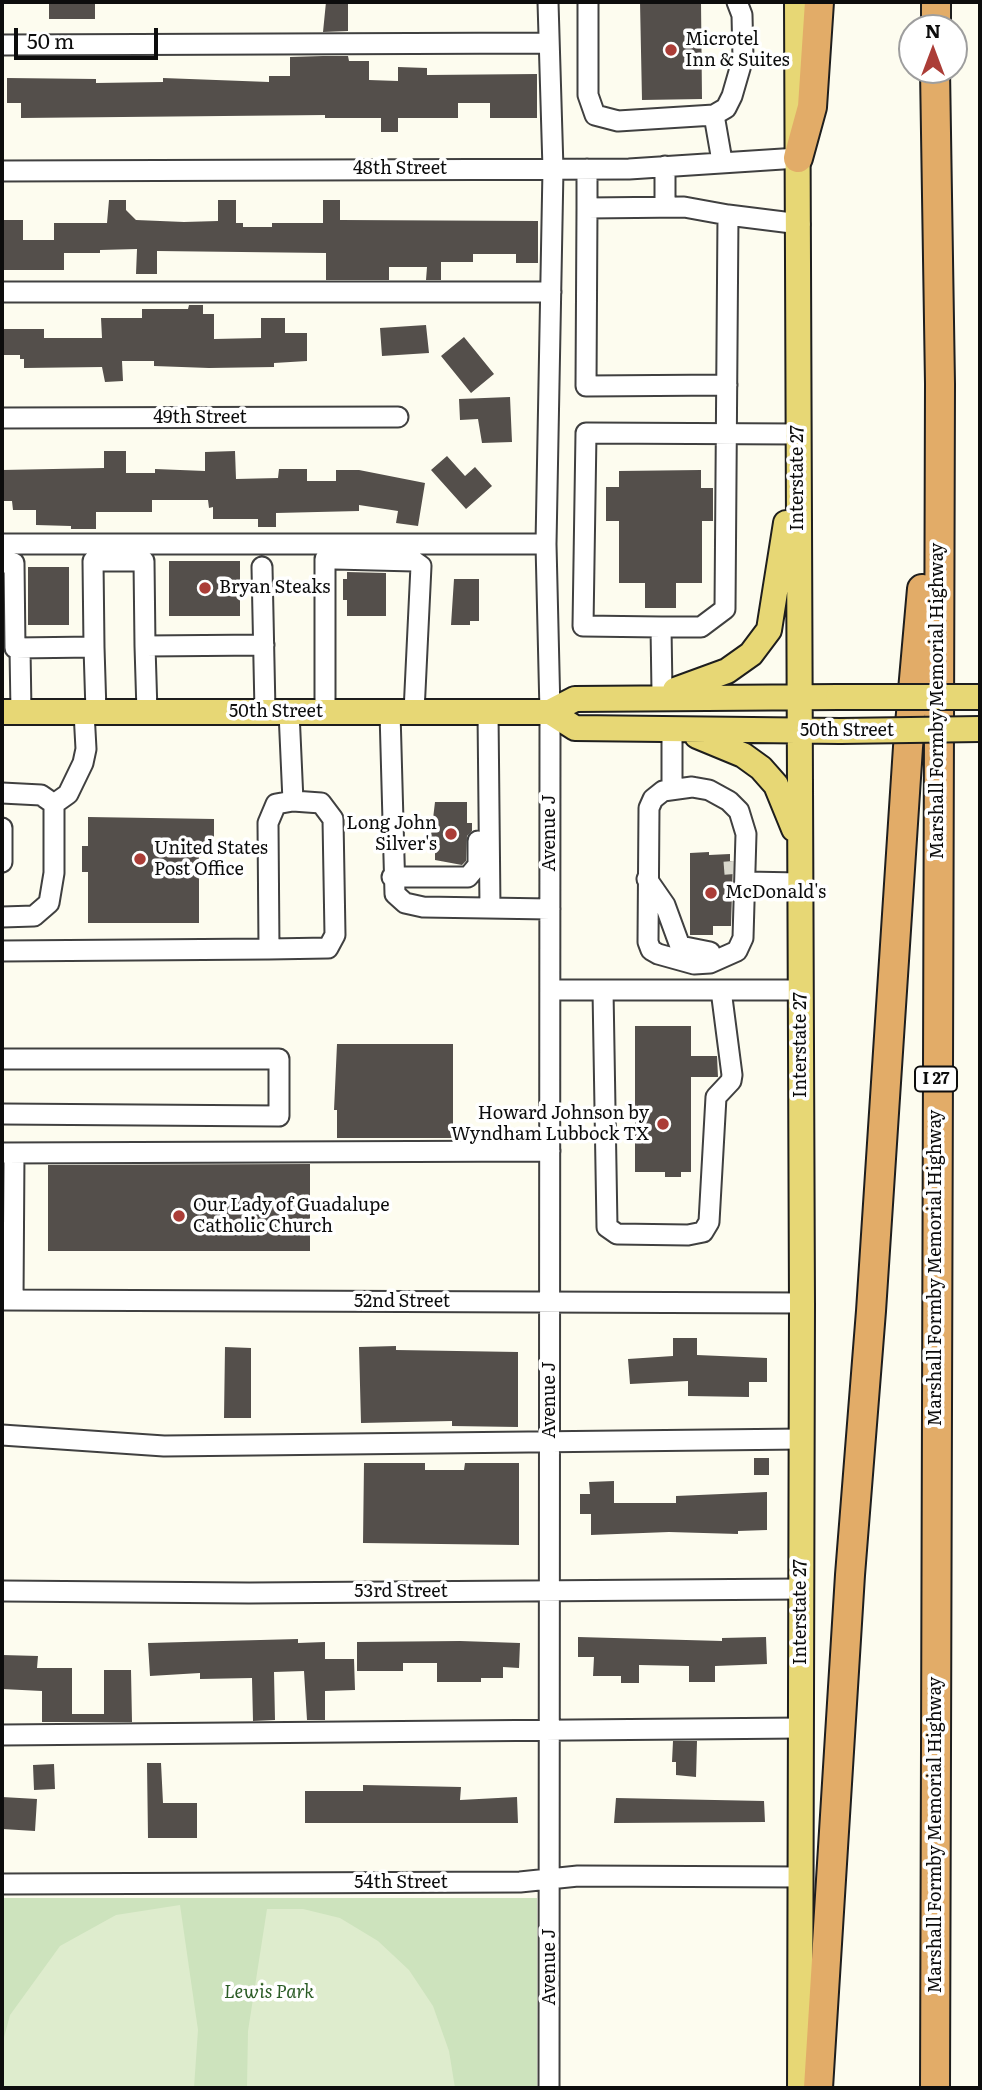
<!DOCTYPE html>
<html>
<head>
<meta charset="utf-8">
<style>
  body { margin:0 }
  #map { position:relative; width:982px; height:2090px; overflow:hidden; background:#fdfcef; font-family:Literata,serif }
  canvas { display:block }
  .frame { position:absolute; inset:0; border:4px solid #0d0d0d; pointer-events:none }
  .north { position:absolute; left:898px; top:14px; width:70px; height:70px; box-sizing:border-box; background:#fff; border:2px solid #9e9e9e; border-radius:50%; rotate:0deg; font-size:19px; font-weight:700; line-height:28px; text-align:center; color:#0d0d0d }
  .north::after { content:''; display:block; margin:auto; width:24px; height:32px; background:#ab3d37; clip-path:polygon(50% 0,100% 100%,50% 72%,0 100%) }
  .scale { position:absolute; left:14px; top:28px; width:144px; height:32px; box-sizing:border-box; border:4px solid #0d0d0d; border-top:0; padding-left:9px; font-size:21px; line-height:24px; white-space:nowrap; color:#0d0d0d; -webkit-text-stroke:5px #fff; paint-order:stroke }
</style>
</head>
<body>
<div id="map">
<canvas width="982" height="2090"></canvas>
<div class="frame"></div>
<div class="north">N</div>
<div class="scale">50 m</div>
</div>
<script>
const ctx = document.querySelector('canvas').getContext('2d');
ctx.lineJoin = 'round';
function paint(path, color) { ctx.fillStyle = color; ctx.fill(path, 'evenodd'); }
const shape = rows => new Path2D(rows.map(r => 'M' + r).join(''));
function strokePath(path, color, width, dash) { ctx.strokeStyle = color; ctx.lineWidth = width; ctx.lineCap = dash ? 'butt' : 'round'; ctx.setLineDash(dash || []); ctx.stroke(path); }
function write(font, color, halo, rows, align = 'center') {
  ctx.font = font + ' Literata,serif'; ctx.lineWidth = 7; ctx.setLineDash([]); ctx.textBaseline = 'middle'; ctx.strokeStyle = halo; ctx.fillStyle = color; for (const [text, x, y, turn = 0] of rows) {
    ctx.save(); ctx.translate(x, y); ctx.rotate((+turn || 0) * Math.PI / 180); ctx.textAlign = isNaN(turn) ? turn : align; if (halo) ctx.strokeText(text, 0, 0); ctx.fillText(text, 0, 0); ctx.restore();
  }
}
paint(shape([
  [2,1898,537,1898,537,2088,2,2088]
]), '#cde3bd');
paint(shape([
  [180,1905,198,2030,194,2088,2,2088,2,2045,10,2015,60,1946,116,1915],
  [267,1909,303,1909,340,1918,378,1941,409,1970,433,2006,449,2051,455,2088,247,2088,248,2031]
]), '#deeccd');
paint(shape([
  [49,2,95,2,95,19,49,19],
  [326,2,348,2,348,31,323,32],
  [640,2,701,2,702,99,642,100],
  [323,56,348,56,349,61,369,61,369,80,398,81,398,67,427,68,427,75,537,74,537,118,490,118,490,103,458,103,458,118,398,118,398,132,381,132,381,118,325,118,325,115,21,118,21,103,7,103,7,78,96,79,96,83,163,82,163,78,269,82,269,76,290,76,290,57],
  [109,200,126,200,126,210,136,220,184,222,218,221,218,200,236,200,236,223,243,223,243,227,272,227,272,223,323,223,323,200,340,200,340,220,538,221,538,263,516,263,516,254,473,254,473,262,441,262,441,280,426,280,427,267,389,267,389,280,326,280,326,253,157,251,157,274,136,274,137,249,100,250,100,253,64,253,64,270,3,270,3,220,23,220,23,240,54,240,54,223,107,223],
  [189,305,203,305,203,314,214,314,214,339,261,338,261,318,285,318,285,333,307,333,307,361,274,363,274,367,209,368,154,366,154,361,122,361,123,381,105,382,102,367,24,368,24,359,20,359,20,355,2,355,2,329,44,329,44,338,102,338,101,318,142,318,142,309,188,309],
  [426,325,429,353,382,356,380,328],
  [464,337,494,374,471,393,441,356],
  [510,397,512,442,482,443,478,419,460,420,459,399],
  [104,451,126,451,126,473,155,473,155,469,205,471,205,452,235,451,236,479,278,478,279,469,307,469,307,481,336,481,336,470,359,470,425,483,418,526,396,523,398,511,359,505,359,511,276,513,276,527,258,527,258,519,213,519,213,507,209,508,208,500,152,500,152,512,96,512,96,529,71,529,71,526,36,525,36,510,13,510,12,501,2,501,2,470,104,468],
  [447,456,465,476,475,467,492,486,466,509,431,470],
  [701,470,701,488,713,488,713,521,702,521,702,583,676,583,676,608,645,608,645,583,619,583,619,521,606,521,606,487,619,487,619,471],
  [169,561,240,561,240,616,169,616],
  [28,567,69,567,69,625,28,625],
  [347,572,386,573,386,616,347,616,347,600,343,600,343,579,347,579],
  [454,579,479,579,479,621,470,621,470,625,451,625],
  [435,802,467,802,467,823,472,823,472,831,467,836,466,861,462,865,435,860,435,844,430,844],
  [88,817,214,819,214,844,199,844,199,923,88,923,88,872,82,872,82,846,88,846],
  [709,852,709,855,730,854,730,861,733,861,731,926,713,926,713,935,690,935,690,853],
  [635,1026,691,1026,691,1056,717,1056,718,1077,691,1077,691,1172,681,1172,681,1177,665,1177,665,1172,635,1172],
  [337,1044,453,1044,453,1138,337,1138,337,1110,334,1110],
  [310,1164,310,1251,48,1251,48,1165],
  [673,1338,697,1338,697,1355,767,1358,767,1382,749,1382,749,1397,688,1396,688,1381,630,1384,628,1359,673,1356],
  [396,1346,396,1350,518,1352,518,1427,452,1426,452,1421,361,1423,359,1347],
  [225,1347,251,1348,251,1418,224,1418],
  [754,1458,769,1458,769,1475,754,1475],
  [364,1463,425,1463,425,1470,464,1470,465,1463,519,1463,519,1545,363,1543],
  [614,1481,614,1503,676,1503,676,1496,767,1492,767,1530,738,1531,738,1534,669,1532,591,1535,591,1514,580,1514,580,1494,590,1494,589,1482],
  [578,1637,722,1641,722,1638,766,1637,767,1664,715,1666,715,1682,689,1682,689,1666,639,1665,639,1683,621,1683,621,1676,593,1676,594,1657,578,1657],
  [298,1639,298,1643,325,1642,325,1659,354,1659,355,1690,325,1691,325,1720,307,1720,304,1671,274,1672,275,1720,253,1721,252,1678,200,1679,200,1673,150,1676,148,1643],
  [460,1641,520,1643,519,1668,503,1667,503,1678,481,1678,481,1682,437,1682,437,1663,403,1663,403,1671,357,1671,357,1642],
  [2,1655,38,1656,37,1668,72,1668,72,1714,104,1714,104,1670,131,1670,132,1722,42,1722,42,1691,2,1689],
  [673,1741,697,1741,696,1777,676,1775,676,1762,672,1762],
  [147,1763,161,1763,163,1803,197,1803,197,1838,148,1838],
  [54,1764,55,1789,34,1790,33,1765],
  [363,1785,461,1787,460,1800,517,1797,518,1823,305,1823,305,1791,363,1791],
  [2,1797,37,1799,35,1831,2,1829],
  [616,1798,764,1801,765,1822,614,1823]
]), '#544f4b');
strokePath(shape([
  [733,861,734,874]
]), '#d9d8cd', 19, [19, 10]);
const minor = shape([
  [548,2,553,169,546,544,550,712,549,2088],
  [588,2,588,95,595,115,618,121,714,115],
  [2,45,548,43],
  [722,161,714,115,726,108,732,96,743,58,742,15,737,2],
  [2,171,629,169,798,158],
  [665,207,665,166],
  [587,208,587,169],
  [2,292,551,292],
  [727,385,586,386,587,208,684,207,728,215],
  [2,418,398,417],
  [2,544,546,544],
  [2,563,14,563,15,648,94,647,93,561,144,561,145,646,264,645],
  [262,567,265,711],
  [661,627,701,627,725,609,728,215,800,224],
  [145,646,147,712],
  [94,647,96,712],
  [20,648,21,712],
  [662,692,661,627,583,626,586,433,797,434],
  [289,712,293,801],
  [325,712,325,559,335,559,414,561,421,566,414,712],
  [390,712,395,894,405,903,423,907,550,909],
  [488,712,490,908],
  [672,730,672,788],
  [692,787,709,790,729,801,739,811,746,834,743,938,737,951,710,963,694,964,658,954,651,950,648,942,649,808,653,799,663,791,692,787],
  [2,793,41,795,54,804],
  [54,804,68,794,83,763,86,749,84,712],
  [2,828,2,862],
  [392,877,468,877,478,865,478,841],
  [647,879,665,905,680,946,710,952],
  [746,882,800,883],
  [2,917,34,916,49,903,54,873,54,804],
  [2,951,269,949,328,948,335,935,333,819,321,803,293,801,276,804,268,823,269,949],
  [550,990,801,990],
  [603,990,607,1227,617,1234,688,1235,703,1232,709,1222,716,1097,731,1081,732,1075,721,990],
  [2,1059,279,1059,279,1116,2,1114],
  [2,1153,550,1151],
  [2,1300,802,1303],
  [13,1300,14,1153],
  [2,1435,164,1446,802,1439],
  [2,1591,249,1593,801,1589],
  [2,1735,801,1728],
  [2,1884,520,1882,578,1876,801,1877]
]);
const major = shape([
  [797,2,802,1303,800,2088],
  [675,690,727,671,751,654,769,630,786,523],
  [2,712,550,712,575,699,838,697],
  [550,712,575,728,840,731],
  [697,736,743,755,761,768,776,785,794,829]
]);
const highway = shape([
  [936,28,936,2],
  [798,158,812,107,819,2],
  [818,2088,850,1575,871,1311,908,747,922,589],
  [935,2088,940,384,935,70]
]);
strokePath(minor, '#404040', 23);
strokePath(major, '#1e1e1e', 28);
strokePath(highway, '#1e1e1e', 32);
strokePath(minor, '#fff', 19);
strokePath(major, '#e7d775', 24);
strokePath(highway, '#e2ac68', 28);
const majorBridge = shape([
  [838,697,980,697],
  [840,731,980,729]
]);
strokePath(majorBridge, '#1e1e1e', 28, []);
strokePath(majorBridge, '#e7d775', 24);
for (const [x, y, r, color] of [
  [671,50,7,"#ab3d37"],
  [205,588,7,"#ab3d37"],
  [451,834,7,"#ab3d37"],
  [140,859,7,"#ab3d37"],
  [711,893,7,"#ab3d37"],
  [663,1124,7,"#ab3d37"],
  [179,1216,7,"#ab3d37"]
]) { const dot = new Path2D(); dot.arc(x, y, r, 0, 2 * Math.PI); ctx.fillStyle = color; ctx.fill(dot); strokePath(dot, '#fff', 2.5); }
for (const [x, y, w] of [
  [936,1079,42]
]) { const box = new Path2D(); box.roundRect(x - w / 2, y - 12.5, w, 25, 5); ctx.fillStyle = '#fff'; ctx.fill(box); strokePath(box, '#0d0d0d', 2); }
write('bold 16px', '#0d0d0d', null, [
  ["I 27",936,1079]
]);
write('18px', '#0d0d0d', '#fff', [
  ["Microtel",685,40],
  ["Inn & Suites",685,61],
  ["Bryan Steaks",219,588],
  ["Long John",437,824,"right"],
  ["Silver's",437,845,"right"],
  ["United States",154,849],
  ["Post Office",154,870],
  ["McDonald's",725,893],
  ["Howard Johnson by",649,1114,"right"],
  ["Wyndham Lubbock TX",649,1135,"right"],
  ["Our Lady of Guadalupe",193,1206],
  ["Catholic Church",193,1227]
], 'left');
write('18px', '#0d0d0d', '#fff', [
  ["48th Street",400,169],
  ["49th Street",200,418],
  ["Interstate 27",798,478,-90],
  ["Marshall Formby Memorial Highway",938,701,-90],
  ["50th Street",276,712],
  ["50th Street",847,731],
  ["Avenue J",550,833,-90],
  ["Interstate 27",801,1045,-90],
  ["Marshall Formby Memorial Highway",936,1268,-90],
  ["52nd Street",402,1302],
  ["Avenue J",550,1400,-90],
  ["53rd Street",401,1592],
  ["Interstate 27",801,1612,-90],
  ["Marshall Formby Memorial Highway",936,1835,-90],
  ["54th Street",401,1883],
  ["Avenue J",550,1967,-90]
]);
write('italic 18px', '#2b5c26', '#fff', [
  ["Lewis Park",269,1993]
]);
</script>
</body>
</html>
